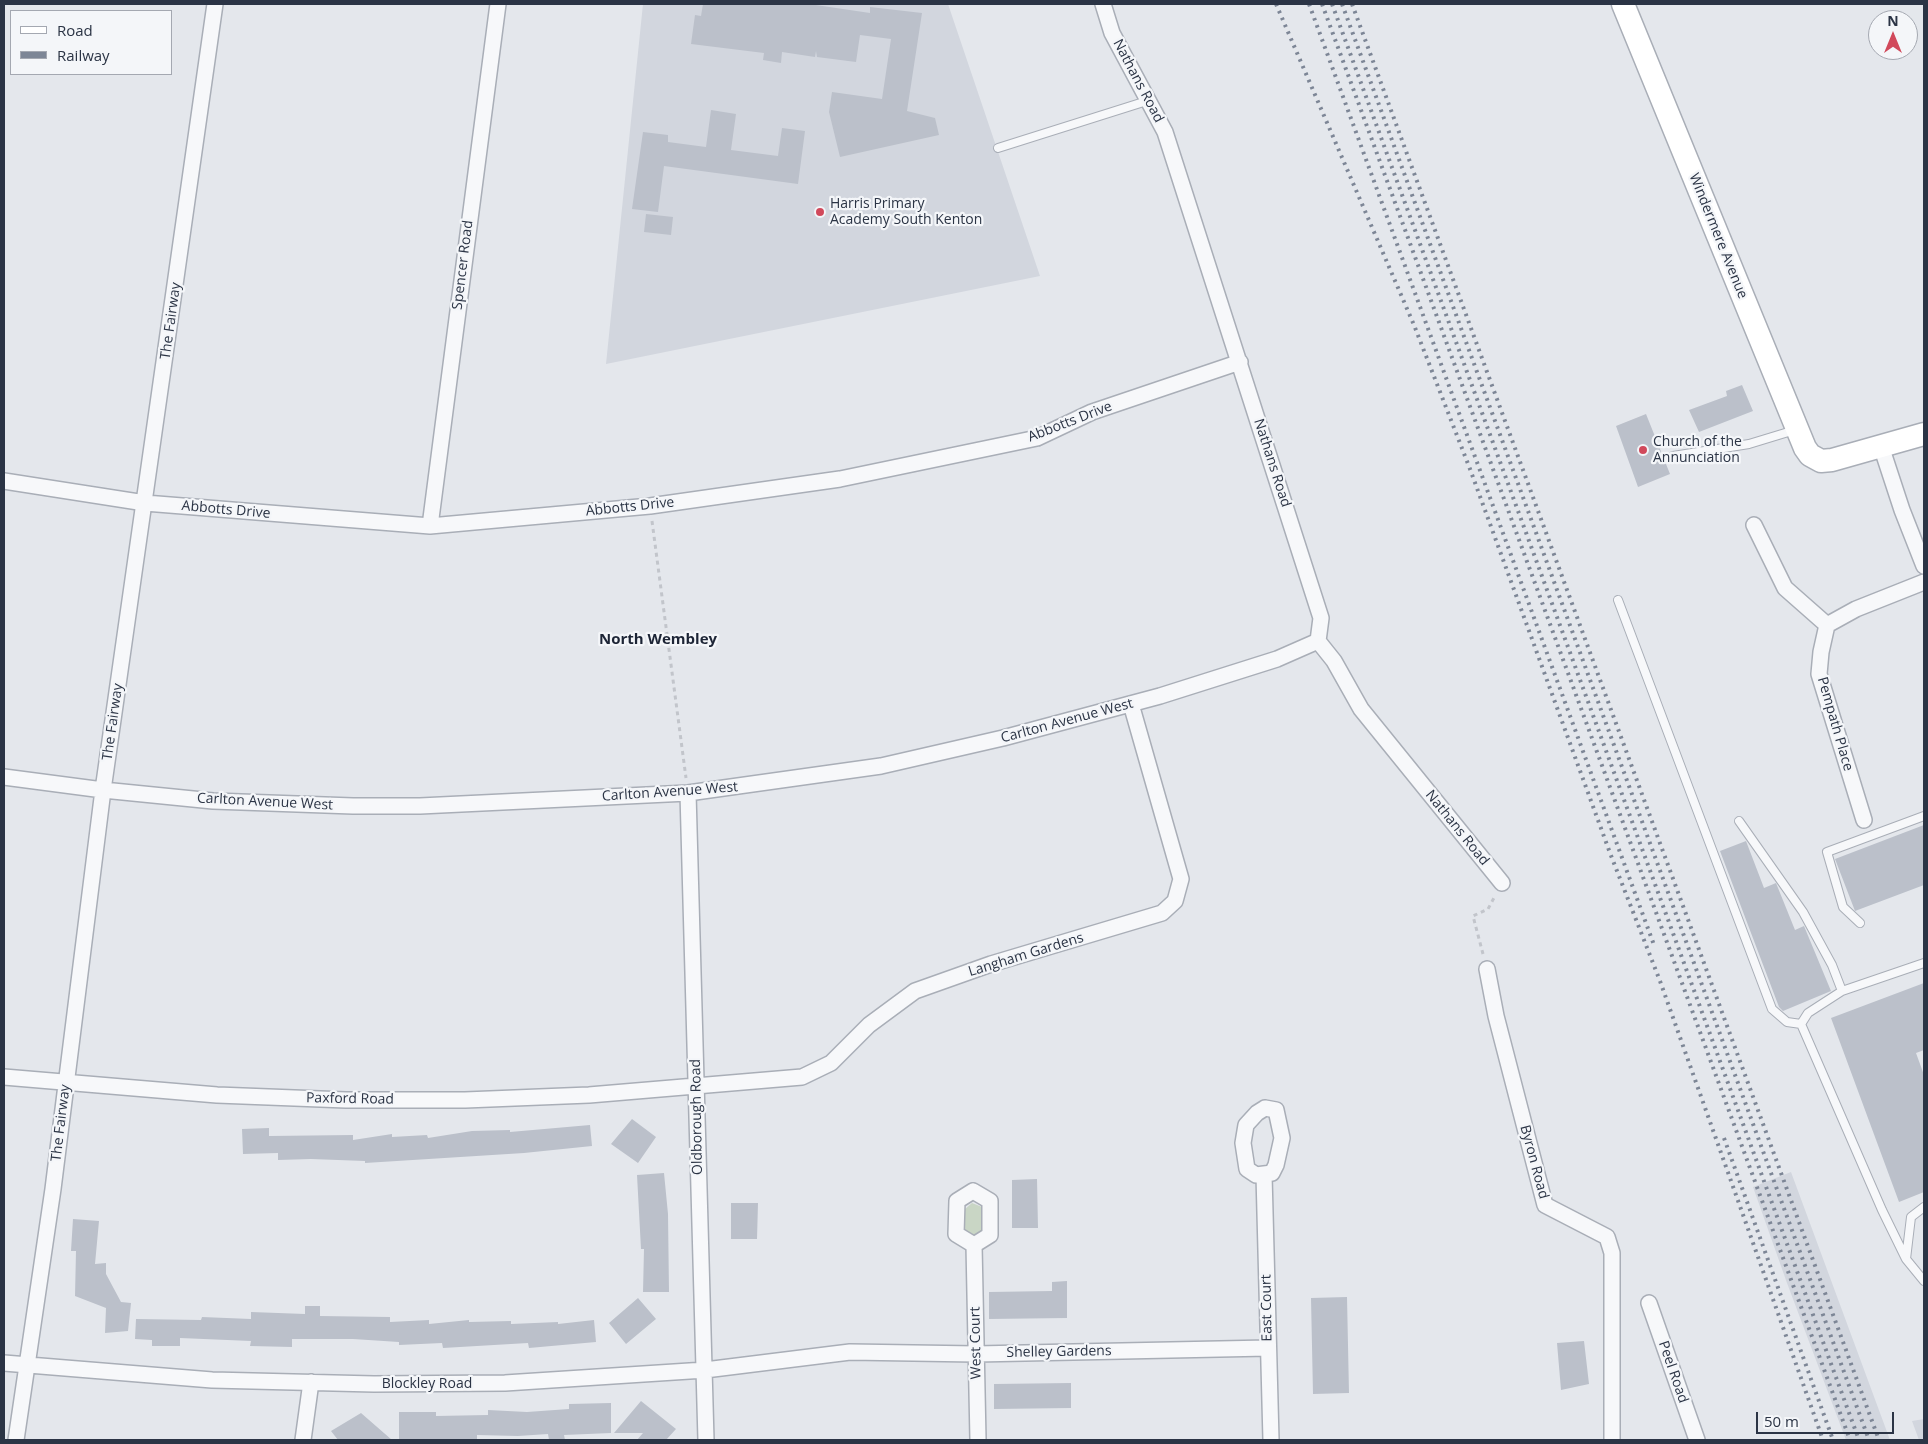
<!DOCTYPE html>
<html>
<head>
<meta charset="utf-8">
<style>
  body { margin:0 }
  #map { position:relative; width:1928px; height:1444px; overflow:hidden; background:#e4e7ec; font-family:"Open Sans",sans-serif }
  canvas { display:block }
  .frame { position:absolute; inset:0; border:5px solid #2b3445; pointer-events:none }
  .legend { position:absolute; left:10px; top:10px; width:162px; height:65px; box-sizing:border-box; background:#f4f6f9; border:1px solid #a4a8b1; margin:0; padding:6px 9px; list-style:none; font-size:15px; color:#2b3445 }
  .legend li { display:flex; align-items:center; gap:10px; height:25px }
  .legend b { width:25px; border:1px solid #a4a8b1 }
  .north { position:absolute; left:1868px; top:10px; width:50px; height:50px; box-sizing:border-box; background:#f4f6f9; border:1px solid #a4a8b1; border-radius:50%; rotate:0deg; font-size:14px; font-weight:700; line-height:20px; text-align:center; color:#2b3445 }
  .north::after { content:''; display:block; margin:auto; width:18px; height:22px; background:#d1495b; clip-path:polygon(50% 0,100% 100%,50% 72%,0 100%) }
  .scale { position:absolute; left:1756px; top:1412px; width:138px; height:22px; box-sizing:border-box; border:2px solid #2b3445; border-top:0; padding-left:6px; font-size:15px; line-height:18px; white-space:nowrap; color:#2b3445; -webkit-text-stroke:4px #f4f6f9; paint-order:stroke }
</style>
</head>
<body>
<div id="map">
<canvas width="1928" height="1444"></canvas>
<div class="frame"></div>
<ul class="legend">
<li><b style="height:6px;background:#fff"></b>Road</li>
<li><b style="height:6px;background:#7d8696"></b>Railway</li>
</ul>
<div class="north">N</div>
<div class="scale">50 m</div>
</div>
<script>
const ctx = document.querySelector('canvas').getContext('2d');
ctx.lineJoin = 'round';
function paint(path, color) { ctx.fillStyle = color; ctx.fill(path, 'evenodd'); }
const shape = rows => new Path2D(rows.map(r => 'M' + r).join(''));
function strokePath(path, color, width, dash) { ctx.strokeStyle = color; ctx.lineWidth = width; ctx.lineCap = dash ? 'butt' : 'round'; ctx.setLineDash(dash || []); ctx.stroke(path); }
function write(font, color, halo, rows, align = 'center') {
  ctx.font = font + ' "Open Sans",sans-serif'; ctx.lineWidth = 4.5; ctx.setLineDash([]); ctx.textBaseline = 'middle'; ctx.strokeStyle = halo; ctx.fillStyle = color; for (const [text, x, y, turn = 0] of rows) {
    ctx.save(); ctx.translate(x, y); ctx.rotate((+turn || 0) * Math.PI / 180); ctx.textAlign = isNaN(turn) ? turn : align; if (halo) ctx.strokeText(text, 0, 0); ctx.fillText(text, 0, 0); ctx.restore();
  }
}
paint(shape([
  [643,4,948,4,1040,276,606,364],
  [1791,1172,1890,1440,1846,1440,1787,1283,1753,1187],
  [1924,1419,1924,1440,1919,1440,1912,1421]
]), '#d2d6de');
paint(shape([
  [972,1203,982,1207,984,1228,978,1236,972,1237,964,1230,964,1210]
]), '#c9d6c5');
paint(shape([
  [703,4,809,4,870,13,870,7,922,13,907,111,935,118,939,135,840,157,829,112,832,92,882,99,891,39,860,35,856,62,817,57,816,51,815,57,782,52,781,63,763,60,764,53,691,44,695,15,701,16],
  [711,110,736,114,731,150,778,156,782,128,805,131,798,184,664,166,658,212,632,209,643,132,668,135,668,142,706,147],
  [646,214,673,217,671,235,644,232],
  [1742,385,1753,411,1699,432,1689,410,1727,396,1726,391],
  [1646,414,1670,474,1638,487,1616,426],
  [1924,825,1924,885,1855,911,1835,859],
  [1746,841,1764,888,1776,883,1795,930,1804,926,1831,991,1783,1011,1779,1007,1720,851],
  [1924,983,1924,1050,1916,1053,1924,1075,1924,1192,1899,1202,1831,1018],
  [632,1119,656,1137,638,1163,611,1144],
  [590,1125,592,1146,524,1153,365,1163,365,1161,311,1159,278,1160,278,1153,243,1154,242,1129,269,1128,269,1136,353,1135,353,1140,392,1134,392,1137,427,1135,428,1138,472,1131,510,1130,510,1132],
  [664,1173,668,1214,669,1292,643,1292,644,1249,641,1249,637,1175],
  [1037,1179,1038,1228,1012,1228,1012,1180],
  [731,1203,758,1203,757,1239,731,1239],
  [73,1219,99,1221,95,1264,106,1263,106,1274,121,1302,131,1303,128,1331,105,1333,106,1308,75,1296,76,1251,71,1251],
  [1067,1281,1067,1318,989,1319,989,1292,1052,1291,1052,1282],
  [1347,1297,1349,1393,1313,1394,1311,1298],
  [638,1298,656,1319,626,1344,609,1323],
  [305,1306,320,1306,320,1316,390,1317,390,1322,429,1320,429,1324,469,1320,469,1322,511,1321,511,1324,558,1322,558,1324,594,1320,596,1342,529,1348,528,1343,443,1348,442,1343,399,1345,399,1342,353,1339,292,1339,292,1347,250,1346,251,1341,180,1338,180,1346,152,1346,152,1340,135,1339,136,1319,201,1320,202,1317,251,1319,251,1312,305,1314],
  [1584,1341,1589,1384,1561,1390,1557,1343],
  [1071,1383,1071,1408,994,1409,994,1384],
  [641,1401,676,1429,666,1440,637,1440,643,1433,614,1433],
  [611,1403,611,1433,564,1435,565,1440,549,1440,548,1434,518,1436,477,1435,477,1440,399,1440,399,1412,436,1412,436,1416,488,1415,488,1410,527,1412,569,1409,569,1404],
  [361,1413,392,1440,338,1440,331,1431]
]), '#bbc0ca');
const lane = shape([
  [998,148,1150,100],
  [1673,456,1749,444,1795,430],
  [1618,600,1772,1009,1787,1022,1801,1024],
  [1739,821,1803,912,1832,965,1842,991,1924,963],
  [1860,923,1843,907,1827,852,1924,816],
  [1842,991,1808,1013,1801,1024,1882,1210,1906,1259],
  [1924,1207,1911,1217,1906,1259,1924,1281]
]);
const street = shape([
  [1103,4,1112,33,1165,132,1321,618,1318,641,1334,661,1361,709,1502,883],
  [1881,446,1902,510,1924,566],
  [4,481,145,503,430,526,650,506,840,479,1037,438,1092,412,1240,362],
  [1754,525,1785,588,1827,625],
  [430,526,498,4],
  [4,777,103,790,213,801,353,806,420,806,688,793,881,766,1003,738,1160,696,1277,659,1318,641],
  [688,793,706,1440],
  [1864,820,1819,674,1821,652,1827,625,1856,609,1924,582],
  [1487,969,1496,1016,1545,1205,1607,1237,1612,1253,1612,1440],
  [4,1077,217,1095,346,1100,465,1100,589,1095,802,1077,831,1063,869,1025,915,991,991,964,1162,913,1175,901,1181,879,1131,704],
  [1265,1108,1276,1110,1282,1138,1276,1165,1272,1173,1256,1175,1247,1169,1243,1143,1246,1125,1257,1113,1265,1108],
  [1264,1175,1271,1440],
  [973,1191,990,1201,990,1235,974,1245,956,1234,957,1201,973,1191],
  [974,1245,978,1440],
  [1649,1303,1697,1440],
  [4,1363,212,1380,374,1384,505,1383,705,1370,850,1352,976,1354,1268,1348],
  [16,1440,53,1189,103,790,215,4],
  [303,1440,311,1382]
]);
const secondary = shape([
  [1623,4,1805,448,1810,455,1821,461,1832,460,1924,434]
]);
strokePath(lane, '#a9aeb7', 10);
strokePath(street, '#a9aeb7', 18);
strokePath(secondary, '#a9aeb7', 25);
strokePath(shape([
  [652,521,686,778],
  [1483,954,1473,916,1488,909,1495,896]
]), '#c2c5cb', 3, [4, 4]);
strokePath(lane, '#f7f8fa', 8);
strokePath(street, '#f7f8fa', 15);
strokePath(secondary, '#fff', 22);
strokePath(shape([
  [1276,4,1414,325,1470,469,1610,853,1660,981,1823,1440],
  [1309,4,1654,945],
  [1322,4,1850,1440],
  [1332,4,1859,1440],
  [1342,4,1869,1440],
  [1352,4,1879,1440],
  [1724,1138,1833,1440]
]), '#7d8696', 4, [2.5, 5]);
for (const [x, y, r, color] of [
  [820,212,5,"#d1495b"],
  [1643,450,5,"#d1495b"]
]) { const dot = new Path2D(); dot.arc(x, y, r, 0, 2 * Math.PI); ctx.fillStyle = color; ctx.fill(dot); strokePath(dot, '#f4f6f9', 2); }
write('14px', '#2b3445', '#f4f6f9', [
  ["Nathans Road",1138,81,62],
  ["Windermere Avenue",1718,236,68],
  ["Spencer Road",463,265,-83],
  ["The Fairway",171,321,-82],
  ["Abbotts Drive",1070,422,-21],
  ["Nathans Road",1272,463,72],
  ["Abbotts Drive",630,507,-6],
  ["Abbotts Drive",226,510,5],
  ["Carlton Avenue West",1067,721,-15],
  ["The Fairway",113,722,-82],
  ["Pempath Place",1835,724,74],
  ["Carlton Avenue West",670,792,-4],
  ["Carlton Avenue West",265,802,3],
  ["Nathans Road",1457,828,51],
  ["Langham Gardens",1026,955,-17],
  ["Paxford Road",350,1099,1],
  ["Oldborough Road",697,1117,-91],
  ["The Fairway",61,1123,-83],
  ["Byron Road",1534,1162,75],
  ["East Court",1267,1308,-91],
  ["West Court",976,1343,-91],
  ["Shelley Gardens",1059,1352,-1],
  ["Peel Road",1673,1372,71],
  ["Blockley Road",427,1384]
]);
write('14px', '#2b3445', '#f4f6f9', [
  ["Harris Primary",830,204],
  ["Academy South Kenton",830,220],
  ["Church of the",1653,442],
  ["Annunciation",1653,458]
], 'left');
write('bold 15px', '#1d2536', '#f4f6f9', [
  ["North Wembley",658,640]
]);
</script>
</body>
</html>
